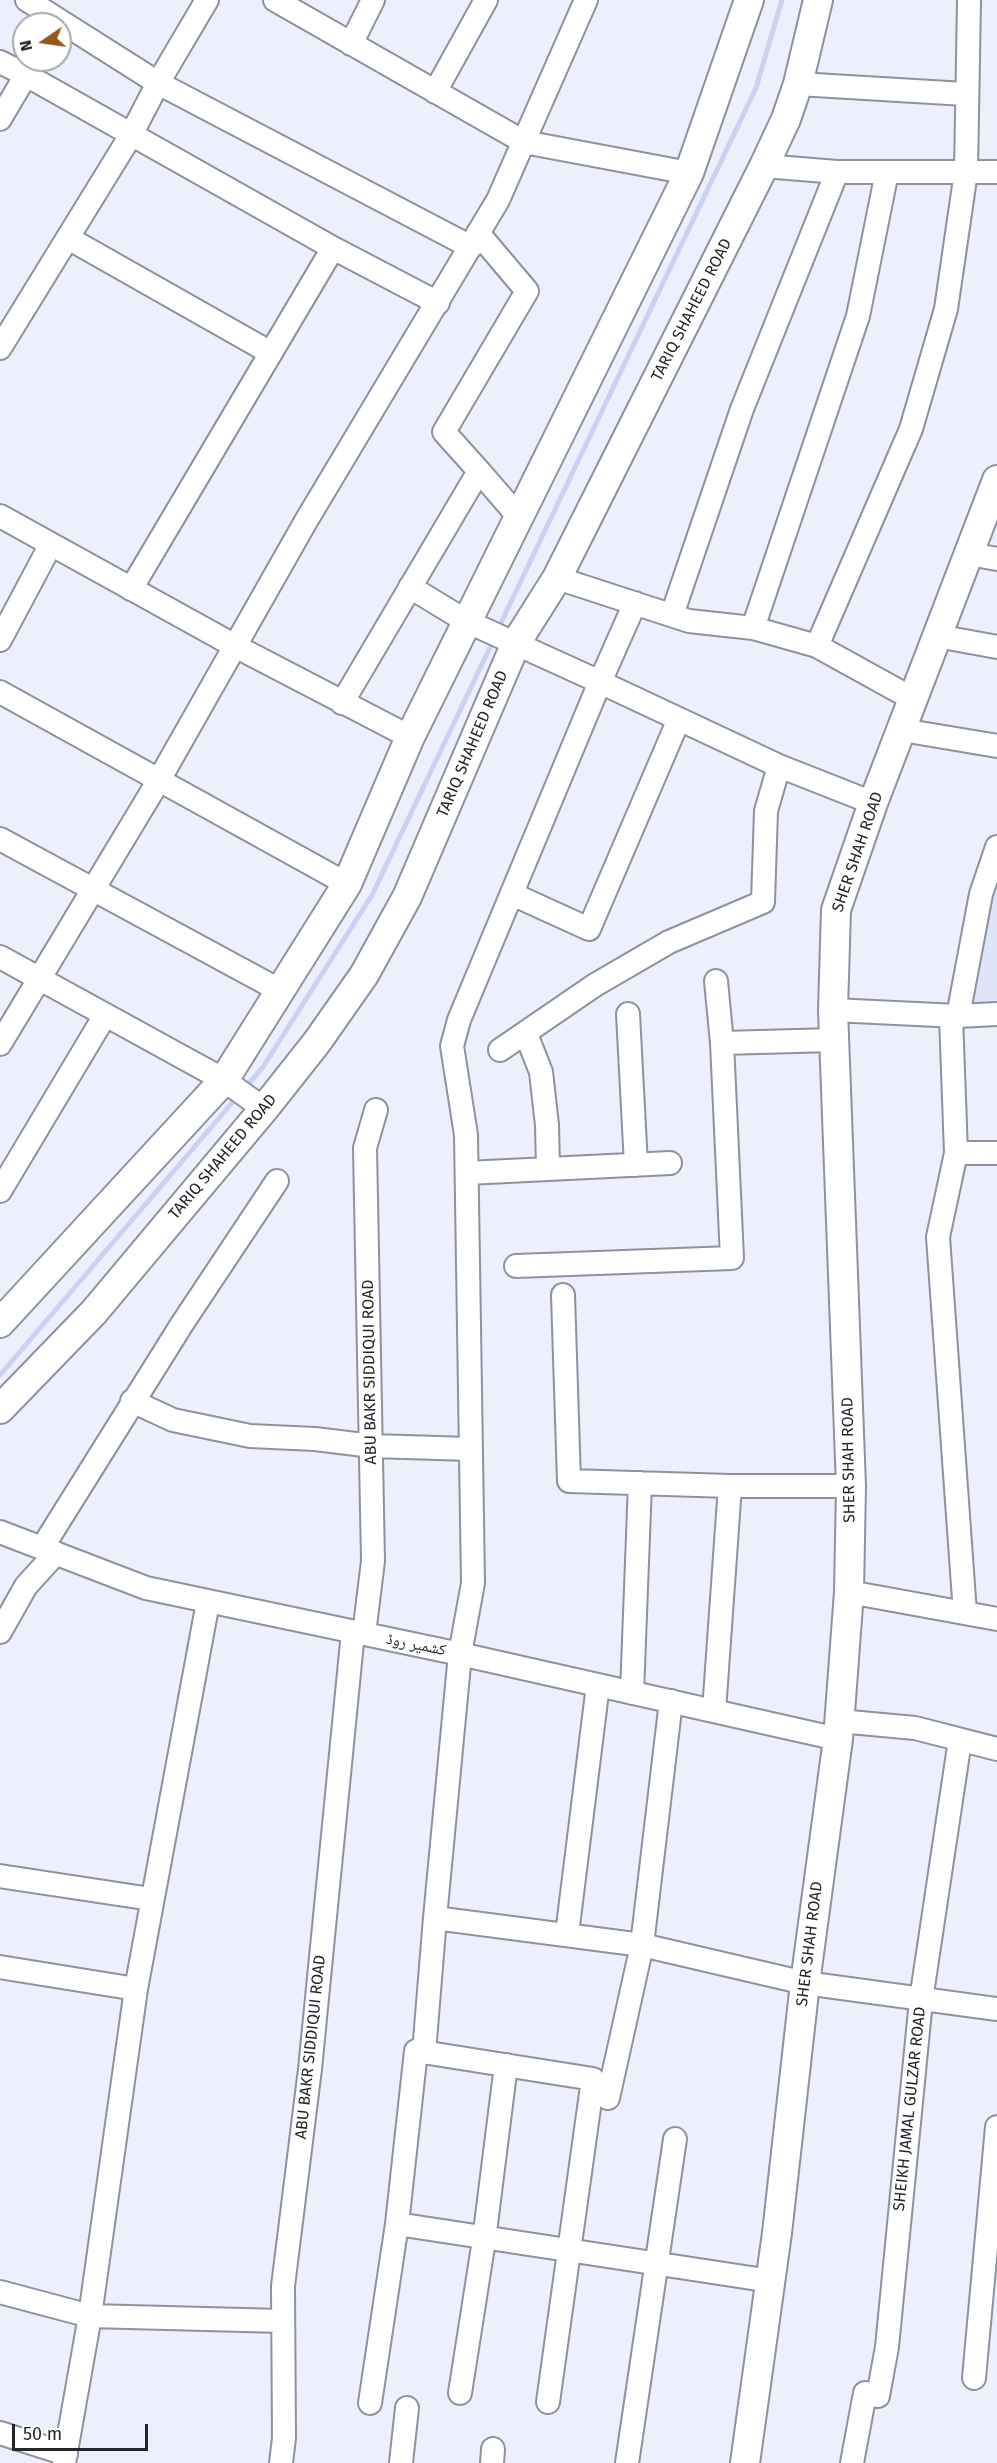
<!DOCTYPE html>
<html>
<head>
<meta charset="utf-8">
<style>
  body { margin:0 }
  #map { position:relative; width:997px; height:2463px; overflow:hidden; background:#edeffd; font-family:"Fira Sans",sans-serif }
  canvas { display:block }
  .north { position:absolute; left:12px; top:12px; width:60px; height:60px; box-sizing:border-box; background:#fff; border:2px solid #a7a8aa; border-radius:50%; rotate:257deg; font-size:16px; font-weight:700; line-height:24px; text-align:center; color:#24252b }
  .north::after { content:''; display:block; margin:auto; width:21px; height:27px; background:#935718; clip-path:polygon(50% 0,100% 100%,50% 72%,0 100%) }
  .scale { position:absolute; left:12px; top:2424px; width:136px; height:27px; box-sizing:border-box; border:3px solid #24252b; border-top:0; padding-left:8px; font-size:18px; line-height:21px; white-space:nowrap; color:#24252b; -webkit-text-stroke:4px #fff; paint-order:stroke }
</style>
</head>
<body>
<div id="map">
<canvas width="997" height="2463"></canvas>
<div class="north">N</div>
<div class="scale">50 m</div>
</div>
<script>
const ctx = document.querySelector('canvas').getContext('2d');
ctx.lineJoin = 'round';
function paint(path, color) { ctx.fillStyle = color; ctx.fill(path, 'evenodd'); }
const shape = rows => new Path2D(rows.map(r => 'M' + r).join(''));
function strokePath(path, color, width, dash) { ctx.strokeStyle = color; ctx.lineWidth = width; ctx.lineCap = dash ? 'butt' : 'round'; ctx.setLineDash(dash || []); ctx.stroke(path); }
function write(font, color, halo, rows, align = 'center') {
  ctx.font = font + ' "Fira Sans","Noto Naskh Arabic",sans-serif'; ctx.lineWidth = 4.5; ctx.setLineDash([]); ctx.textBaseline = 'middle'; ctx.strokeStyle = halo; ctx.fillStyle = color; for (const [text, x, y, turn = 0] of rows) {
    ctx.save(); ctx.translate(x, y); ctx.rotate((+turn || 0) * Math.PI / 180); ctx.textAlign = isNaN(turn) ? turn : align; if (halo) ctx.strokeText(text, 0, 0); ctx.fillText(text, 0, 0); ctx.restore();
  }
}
paint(shape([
  [997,844,997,1005,956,1007]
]), '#e0e4f8');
strokePath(shape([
  [498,629,756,88,782,0],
  [245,1088,263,1067,372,895,493,641],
  [0,1375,237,1097]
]), '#cbd1f3', 5);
const minor = shape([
  [27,0,158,83,471,247],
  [275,0,524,142,689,173],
  [351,44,373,0],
  [0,62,26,75],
  [798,84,965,94],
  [435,92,486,0],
  [0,119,26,75,333,248,438,303],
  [764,166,837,172,997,172],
  [68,238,271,353],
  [0,348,131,135,158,83,207,0],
  [479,471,518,516],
  [0,516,235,646,410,737],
  [969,554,997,559],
  [557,578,689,621,753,628,817,646,913,699],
  [410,587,466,621,600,682,459,1020,452,1046,466,1135,473,1583,460,1654,435,1918],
  [131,589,333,248],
  [635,603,600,682,779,766],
  [672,615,742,409,837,172],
  [753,628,858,316,887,172],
  [937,636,997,647],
  [0,640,51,544],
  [817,646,911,429,946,309,966,172,969,0],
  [0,692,347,884],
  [342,703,479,471,444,432,527,291,478,233],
  [902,730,997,746],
  [0,839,279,990],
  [512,894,589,929,679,719],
  [0,957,224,1080,264,1109],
  [716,981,722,1043,834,1040],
  [833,1010,958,1016,997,1014],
  [628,1014,636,1165],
  [951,1016,956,1153,938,1237,965,1613],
  [958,1016,981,894,997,847],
  [526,1034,541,1072,547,1125,548,1169],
  [0,1044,159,780,306,521,498,200,586,0],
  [500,1050,595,985,669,942,763,902,766,811,779,766,873,803],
  [956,1153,997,1153],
  [467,1173,670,1163],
  [0,1191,104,1017],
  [516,1266,732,1258,722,1043],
  [563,1295,569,1481,730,1486],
  [132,1401,173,1420,250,1436,315,1439,372,1446,471,1449],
  [0,1532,146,1588,460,1654,838,1739],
  [42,1548,182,1324,277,1181],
  [849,1592,997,1619],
  [0,1632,26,1586,56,1553],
  [364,1634,373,1561,365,1148,376,1110],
  [632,1693,640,1483],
  [714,1711,730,1486,851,1486],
  [839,1721,915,1728,997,1749],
  [0,1876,151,1899],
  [567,1934,598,1685],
  [0,1967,136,1989],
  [424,2052,435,1918,642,1945,805,1983,997,2009],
  [608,2098,642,1945,671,1701],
  [397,2224,416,2051,593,2079,548,2402],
  [0,2292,90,2316,282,2321],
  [974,2378,997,2127],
  [460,2393,484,2240,506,2065],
  [370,2403,397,2224,771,2281],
  [0,2433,66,2454],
  [64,2463,90,2316,136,1989,208,1602],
  [281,2463,284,2438,283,2286,310,2069,353,1632],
  [401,2463,407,2408],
  [492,2463,493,2449],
  [627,2463,675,2139],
  [852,2463,865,2393,878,2396,887,2347,921,2000,960,1740]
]);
const major = shape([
  [0,1323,224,1080,347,884,410,737,689,173,749,0],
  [0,1409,94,1312,264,1109,317,1042,364,975,407,897,516,643,557,578,764,166,786,119,798,84,818,0],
  [745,2463,777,2233,805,1983,838,1739,849,1592,851,1486,833,1010,836,910,873,803,997,480]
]);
strokePath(minor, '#8e91a0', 26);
strokePath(major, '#8e91a0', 32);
strokePath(minor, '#fff', 22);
strokePath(major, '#fff', 28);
write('16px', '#24252b', '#fff', [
  ["TARIQ SHAHEED ROAD",692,310,-63],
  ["TARIQ SHAHEED ROAD",473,744,-67],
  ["SHER SHAH ROAD",858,852,-71],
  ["TARIQ SHAHEED ROAD",223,1157,-50],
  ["ABU BAKR SIDDIQUI ROAD",370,1372,-91],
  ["SHER SHAH ROAD",849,1460,-91],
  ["کشمیر روڈ",416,1645,11],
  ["SHER SHAH ROAD",810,1944,-83],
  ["ABU BAKR SIDDIQUI ROAD",311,2047,-84],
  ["SHEIKH JAMAL GULZAR ROAD",910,2109,-84]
]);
</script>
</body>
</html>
